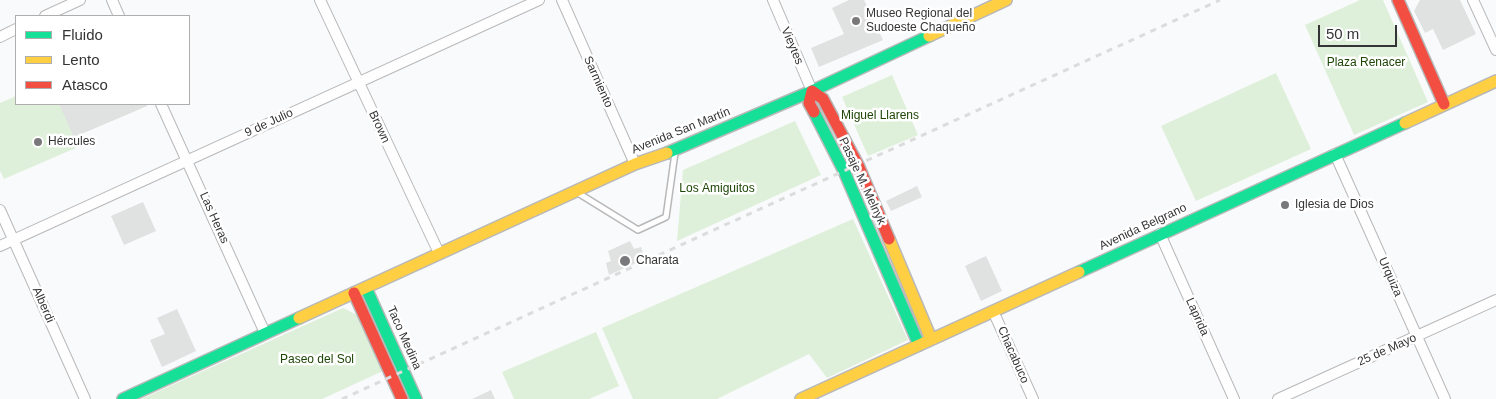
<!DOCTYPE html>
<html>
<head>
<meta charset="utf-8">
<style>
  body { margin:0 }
  #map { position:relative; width:1496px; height:399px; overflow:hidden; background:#f9fafc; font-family:Arial,sans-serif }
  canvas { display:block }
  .legend { position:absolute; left:15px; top:15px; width:175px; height:90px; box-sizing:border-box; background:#fff; border:1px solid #aeaeaf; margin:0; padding:6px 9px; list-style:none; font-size:15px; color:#343436 }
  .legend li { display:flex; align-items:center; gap:10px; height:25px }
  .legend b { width:25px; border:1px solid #aeaeaf }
  .scale { position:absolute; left:1318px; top:25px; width:79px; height:22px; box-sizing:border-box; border:2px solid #343436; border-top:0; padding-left:6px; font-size:15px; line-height:18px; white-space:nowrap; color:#343436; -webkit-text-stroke:4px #fff; paint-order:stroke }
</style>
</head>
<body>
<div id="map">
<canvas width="1496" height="399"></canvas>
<ul class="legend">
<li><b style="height:6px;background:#16e098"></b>Fluido</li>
<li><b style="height:6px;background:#ffcf43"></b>Lento</li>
<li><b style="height:6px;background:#f24e42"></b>Atasco</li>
</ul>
<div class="scale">50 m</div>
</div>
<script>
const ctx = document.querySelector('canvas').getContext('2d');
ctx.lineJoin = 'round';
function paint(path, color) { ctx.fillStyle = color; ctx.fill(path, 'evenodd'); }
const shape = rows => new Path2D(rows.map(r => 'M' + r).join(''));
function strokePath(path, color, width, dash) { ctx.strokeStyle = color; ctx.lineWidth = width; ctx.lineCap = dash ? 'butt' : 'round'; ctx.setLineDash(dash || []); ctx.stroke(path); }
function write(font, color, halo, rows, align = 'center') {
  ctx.font = font + ' Arial,sans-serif'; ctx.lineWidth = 5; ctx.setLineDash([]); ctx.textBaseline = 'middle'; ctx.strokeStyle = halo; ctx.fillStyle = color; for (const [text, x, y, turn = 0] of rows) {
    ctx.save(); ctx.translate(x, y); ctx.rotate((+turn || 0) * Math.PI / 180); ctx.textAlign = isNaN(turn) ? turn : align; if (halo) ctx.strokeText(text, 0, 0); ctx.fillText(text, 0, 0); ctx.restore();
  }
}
paint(shape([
  [1360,0,1383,0,1428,102,1354,135,1305,25],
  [1276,73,1311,149,1196,201,1161,126],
  [892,75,918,135,868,156,842,97],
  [16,96,16,104,146,104,147,106,74,137,78,147,4,179,0,171,0,103],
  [795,121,821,175,677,241,683,170],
  [853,219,908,340,827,378,809,354,717,399,633,399,602,328],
  [343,308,357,315,383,371,322,399,141,399],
  [596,332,619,386,589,399,514,399,502,372]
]), '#dff0da');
paint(shape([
  [849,0,864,0,883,40,819,67,811,48,844,34,832,8],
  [1420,0,1460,0,1476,34,1443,50,1433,29,1425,33,1414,11],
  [59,104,146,104,147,106,74,137],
  [917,186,922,197,891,211,886,201],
  [143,202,156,231,124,245,111,216],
  [630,241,634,249,641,247,645,259,609,275,606,263,611,261,608,251],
  [986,256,1002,291,981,301,965,266],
  [177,309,196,351,162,367,150,340,165,334,157,318],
  [491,390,495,399,472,399]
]), '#e0e1e1');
const lane = shape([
  [578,193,638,230,666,217,675,153]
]);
const street = shape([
  [112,0,119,16],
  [320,0,439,253],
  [562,0,635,164],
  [773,0,812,91],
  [1473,0,1496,50],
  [45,16,80,0],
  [0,37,16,29],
  [161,104,265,333],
  [1335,154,1445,399],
  [0,210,85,399],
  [1160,234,1234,399],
  [0,246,539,0],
  [993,311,1033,399],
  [1278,399,1496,300]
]);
const fast = shape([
  [814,112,844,171,919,345],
  [667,153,812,91,929,36],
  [1079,272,1405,123],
  [366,288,416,399],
  [123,399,299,318]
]);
const slow = shape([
  [929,36,1006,0],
  [1405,123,1496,81],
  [889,239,931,339],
  [299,318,635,164,667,153],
  [801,399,1079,272]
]);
const jam = shape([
  [1398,0,1444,104],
  [814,112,809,103,812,91,823,99,858,165,889,239],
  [354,293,402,399]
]);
strokePath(lane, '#b8b8b9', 8);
strokePath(street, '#b8b8b9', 12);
strokePath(fast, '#b8b8b9', 14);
strokePath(slow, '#b8b8b9', 14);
strokePath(jam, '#b8b8b9', 14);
strokePath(lane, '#fefeff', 5);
strokePath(street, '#fefeff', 10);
strokePath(fast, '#16e098', 11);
strokePath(slow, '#ffcf43', 11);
strokePath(jam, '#f24e42', 11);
strokePath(shape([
  [342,399,1220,0]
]), '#dcdcdd', 3, [6, 6]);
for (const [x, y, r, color] of [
  [856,21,5,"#79797b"],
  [38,142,5,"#79797b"],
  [1285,205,5,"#79797b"],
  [625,261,6,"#79797b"]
]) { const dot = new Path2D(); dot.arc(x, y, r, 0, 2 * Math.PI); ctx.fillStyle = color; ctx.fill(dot); strokePath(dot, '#fff', 2); }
write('12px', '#343436', '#fff', [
  ["Museo Regional del",866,14],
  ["Sudoeste Chaqueño",866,28],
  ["Hércules",48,142],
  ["Iglesia de Dios",1295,205],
  ["Charata",636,261]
], 'left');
write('12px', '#343436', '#fff', [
  ["Vieytes",792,46,67],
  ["Sarmiento",598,82,66],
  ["9 de Julio",269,123,-25],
  ["Brown",379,127,65],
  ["Avenida San Martín",681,131,-22],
  ["Pasaje M. Melnyk",862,181,65],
  ["Las Heras",214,218,66],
  ["Avenida Belgrano",1143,227,-25],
  ["Urquiza",1390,277,66],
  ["Alberdi",43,305,66],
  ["Laprida",1197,317,66],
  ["Taco Medina",404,338,66],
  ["25 de Mayo",1387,350,-24],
  ["Chacabuco",1013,355,66]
]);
write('12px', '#1d4505', '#fff', [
  ["Plaza Renacer",1366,63],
  ["Miguel Llarens",880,116],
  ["Los Amiguitos",717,189],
  ["Paseo del Sol",317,360]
]);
</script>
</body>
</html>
